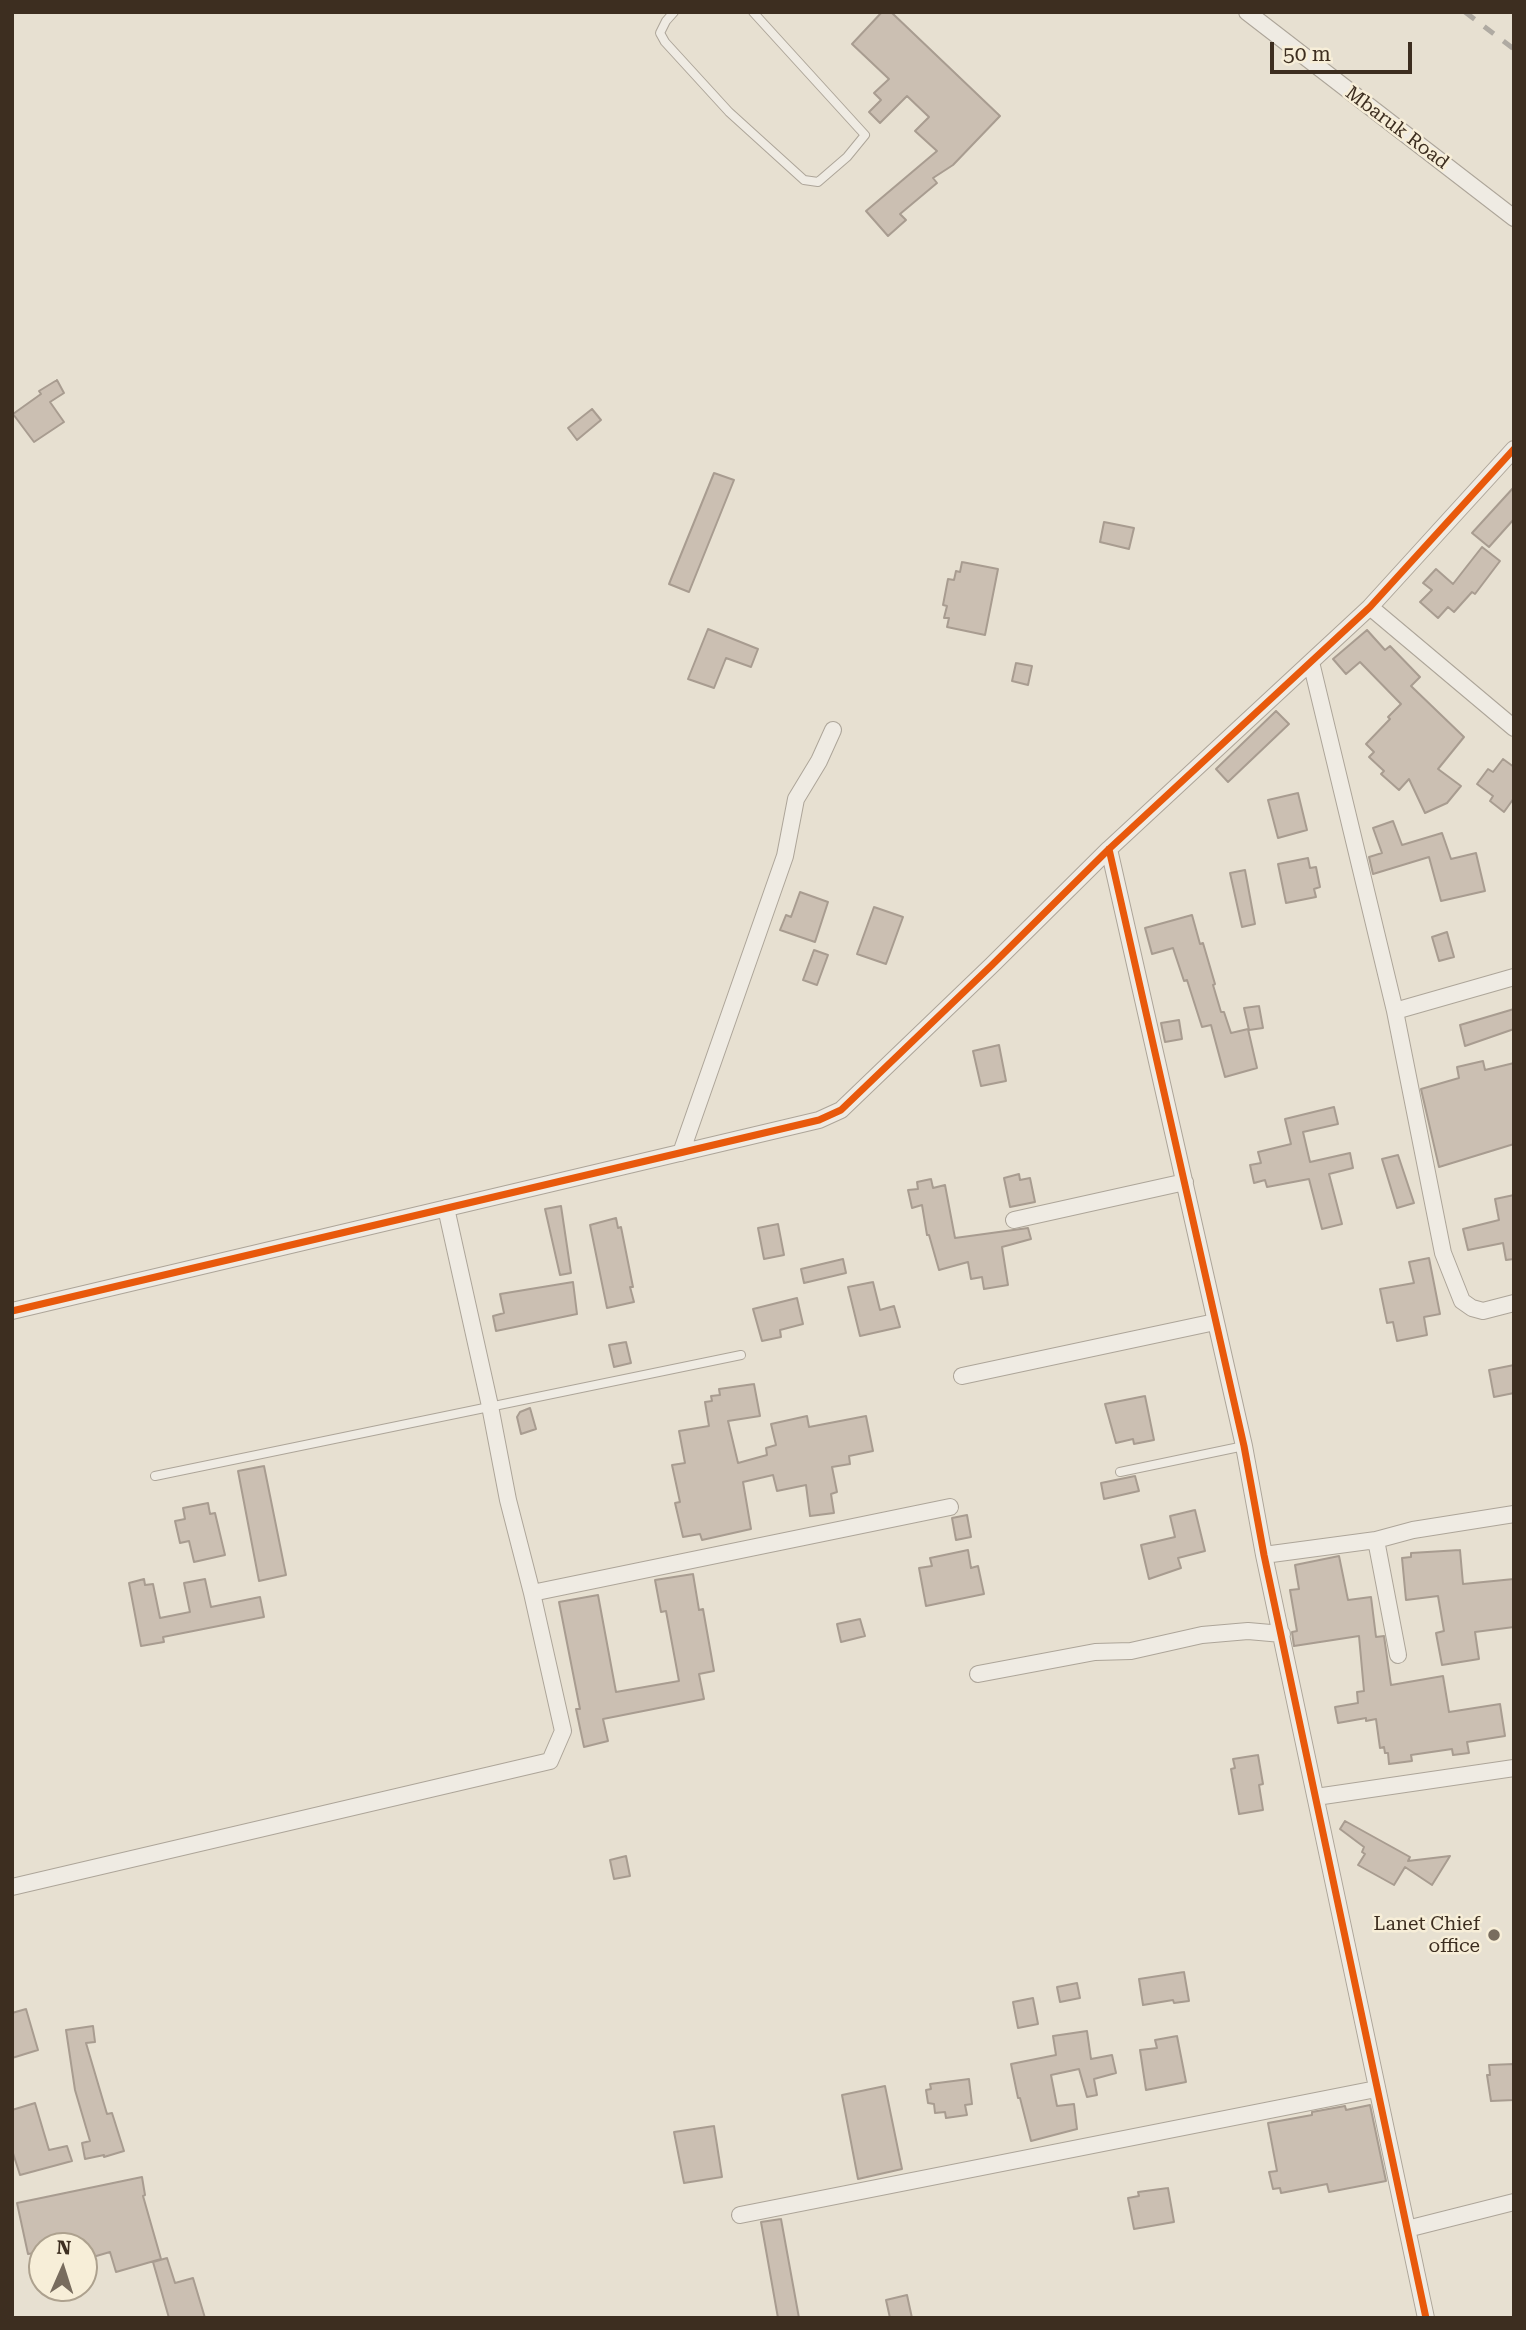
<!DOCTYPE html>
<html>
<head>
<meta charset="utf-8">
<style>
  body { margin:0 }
  #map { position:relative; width:1526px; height:2330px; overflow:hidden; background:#e7e0d1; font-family:"Roboto Serif",serif }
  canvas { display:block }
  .frame { position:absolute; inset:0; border:14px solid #3d2e20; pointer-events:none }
  .north { position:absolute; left:28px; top:2232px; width:70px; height:70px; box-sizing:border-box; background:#f7eed8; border:2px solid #ada18e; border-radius:50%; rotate:3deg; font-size:19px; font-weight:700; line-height:28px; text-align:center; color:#3d2e20 }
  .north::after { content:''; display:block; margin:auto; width:24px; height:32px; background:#786c5e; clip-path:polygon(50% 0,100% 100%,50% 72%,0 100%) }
  .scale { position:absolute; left:1270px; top:42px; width:142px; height:32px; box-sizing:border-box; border:4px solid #3d2e20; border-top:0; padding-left:9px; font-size:21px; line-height:24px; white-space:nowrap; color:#3d2e20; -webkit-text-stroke:5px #f7eed8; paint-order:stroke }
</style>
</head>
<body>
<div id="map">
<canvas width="1526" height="2330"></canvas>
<div class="frame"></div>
<div class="north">N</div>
<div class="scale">50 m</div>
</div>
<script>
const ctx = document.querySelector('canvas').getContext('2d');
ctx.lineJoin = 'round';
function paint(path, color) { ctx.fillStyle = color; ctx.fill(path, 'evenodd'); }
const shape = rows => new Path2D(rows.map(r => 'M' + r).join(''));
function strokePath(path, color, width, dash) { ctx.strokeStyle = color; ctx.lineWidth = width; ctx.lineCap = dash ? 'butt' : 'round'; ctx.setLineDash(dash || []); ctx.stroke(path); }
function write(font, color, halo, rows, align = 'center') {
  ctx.font = font + ' "Roboto Serif",serif'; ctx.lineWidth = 5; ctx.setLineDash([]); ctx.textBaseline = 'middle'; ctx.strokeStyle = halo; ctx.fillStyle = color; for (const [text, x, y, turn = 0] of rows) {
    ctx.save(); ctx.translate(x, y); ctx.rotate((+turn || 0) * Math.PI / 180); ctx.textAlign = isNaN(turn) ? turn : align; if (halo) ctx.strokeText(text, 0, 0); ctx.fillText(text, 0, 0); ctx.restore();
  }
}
const building = shape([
  [882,12,891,12,1000,116,953,165,933,178,937,183,900,214,906,220,888,236,866,211,937,151,915,131,929,117,907,96,880,123,869,112,881,100,874,93,889,79,852,44,882,12],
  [57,380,64,393,50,402,64,422,34,442,13,414,41,394,39,391,57,380],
  [592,409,601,420,577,440,568,428,592,409],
  [714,473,734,480,689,592,669,584,714,473],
  [1514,487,1514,519,1489,547,1472,533,1514,487],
  [1104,522,1134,528,1129,549,1100,542,1104,522],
  [1482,547,1500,561,1475,594,1472,592,1454,612,1448,607,1438,618,1420,602,1432,590,1423,583,1436,569,1453,584,1482,547],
  [962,562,998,569,985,635,947,627,949,618,944,618,947,606,943,605,948,579,954,580,956,571,960,572,962,562],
  [708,629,758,649,751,667,726,658,714,688,688,679,708,629],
  [1367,630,1385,650,1390,646,1420,677,1411,686,1464,737,1438,769,1461,786,1447,803,1425,813,1409,779,1399,790,1381,774,1384,771,1369,757,1374,752,1366,744,1390,719,1388,717,1401,704,1360,662,1346,674,1333,659,1367,630],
  [1016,663,1032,666,1028,685,1012,681,1016,663],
  [1276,711,1289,724,1228,782,1216,769,1276,711],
  [1503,759,1514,767,1514,798,1504,812,1490,801,1493,796,1477,784,1488,769,1493,772,1503,759],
  [1298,793,1307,830,1278,838,1268,800,1298,793],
  [1393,821,1402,845,1442,833,1451,859,1476,853,1485,891,1441,901,1429,857,1373,874,1369,857,1382,853,1373,828,1393,821],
  [1308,858,1310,868,1316,867,1320,887,1314,889,1316,897,1286,903,1278,864,1308,858],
  [1245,870,1255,924,1242,927,1230,873,1245,870],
  [800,892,828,902,815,942,780,930,786,915,791,917,800,892],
  [874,907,903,917,886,964,857,954,874,907],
  [1192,915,1200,944,1203,943,1215,984,1213,985,1221,1012,1224,1012,1231,1033,1248,1029,1257,1068,1225,1077,1211,1025,1202,1027,1187,980,1184,981,1173,948,1152,954,1145,928,1192,915],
  [1447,932,1454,957,1439,961,1432,937,1447,932],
  [814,950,828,955,817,985,803,980,814,950],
  [1259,1006,1263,1028,1249,1030,1244,1008,1259,1006],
  [1514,1009,1514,1029,1465,1046,1460,1025,1514,1009],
  [1179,1020,1182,1039,1165,1042,1161,1023,1179,1020],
  [999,1045,1006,1081,981,1086,973,1051,999,1045],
  [1483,1061,1485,1070,1514,1063,1514,1144,1439,1167,1421,1089,1459,1078,1457,1067,1483,1061],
  [1334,1107,1338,1124,1303,1132,1310,1162,1350,1153,1353,1168,1329,1174,1342,1224,1322,1229,1309,1179,1267,1187,1265,1180,1254,1183,1250,1165,1261,1163,1258,1152,1291,1144,1285,1119,1334,1107],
  [1398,1155,1414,1203,1397,1208,1382,1159,1398,1155],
  [1019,1174,1020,1180,1030,1178,1035,1202,1010,1207,1004,1178,1019,1174],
  [931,1179,933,1188,945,1185,955,1238,1028,1228,1031,1239,1002,1247,1008,1285,984,1289,982,1277,971,1279,968,1262,939,1270,929,1235,927,1235,922,1205,912,1208,908,1190,918,1189,917,1182,931,1179],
  [1514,1195,1514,1259,1506,1260,1503,1243,1468,1250,1463,1229,1499,1220,1495,1199,1514,1195],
  [561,1206,571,1273,560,1275,545,1209,561,1206],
  [616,1218,618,1228,621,1227,633,1287,630,1287,634,1302,607,1308,590,1225,616,1218],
  [778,1224,784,1255,764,1259,758,1228,778,1224],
  [1429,1258,1440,1314,1424,1317,1427,1335,1397,1341,1393,1322,1387,1323,1380,1289,1414,1283,1409,1262,1429,1258],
  [843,1259,846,1273,804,1283,801,1269,843,1259],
  [573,1282,577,1314,496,1331,493,1316,504,1313,500,1294,573,1282],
  [873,1282,880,1310,894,1306,900,1327,860,1336,848,1287,873,1282],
  [797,1298,803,1324,780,1330,781,1337,762,1341,753,1309,797,1298],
  [626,1342,631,1363,614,1367,609,1345,626,1342],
  [1514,1365,1514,1393,1494,1397,1489,1370,1514,1365],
  [754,1384,760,1416,728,1421,738,1463,767,1455,766,1448,776,1445,771,1424,807,1416,809,1427,866,1416,873,1451,849,1456,850,1464,832,1467,837,1492,831,1494,834,1513,810,1516,806,1485,777,1491,773,1475,743,1482,751,1529,702,1540,700,1534,683,1537,675,1503,680,1502,672,1465,685,1463,679,1431,709,1426,705,1402,712,1401,711,1396,720,1395,719,1389,754,1384],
  [1145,1396,1154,1440,1134,1444,1133,1439,1116,1443,1105,1404,1145,1396],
  [530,1408,536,1429,521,1434,517,1417,520,1412,530,1408],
  [264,1466,286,1575,259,1581,238,1471,264,1466],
  [1135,1476,1139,1491,1104,1499,1101,1483,1135,1476],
  [208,1503,210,1514,215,1513,225,1555,194,1562,189,1541,180,1543,175,1521,185,1519,183,1508,208,1503],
  [1195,1510,1205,1551,1178,1558,1181,1568,1149,1579,1141,1545,1175,1537,1170,1516,1195,1510],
  [967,1515,971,1537,956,1540,952,1518,967,1515],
  [968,1550,971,1568,978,1566,984,1594,926,1606,919,1568,932,1566,930,1558,968,1550],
  [1460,1550,1463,1584,1514,1579,1514,1627,1475,1632,1479,1659,1442,1665,1436,1633,1444,1631,1438,1596,1406,1600,1402,1558,1411,1557,1411,1553,1460,1550],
  [1339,1556,1348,1600,1371,1597,1376,1637,1384,1636,1391,1685,1443,1676,1449,1712,1500,1704,1505,1736,1467,1742,1469,1753,1453,1755,1452,1749,1411,1755,1412,1761,1389,1764,1388,1753,1385,1753,1384,1747,1380,1748,1376,1719,1366,1721,1366,1718,1338,1723,1335,1707,1358,1703,1357,1692,1364,1691,1359,1636,1294,1646,1292,1632,1297,1631,1290,1590,1299,1589,1295,1565,1339,1556],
  [693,1574,699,1610,703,1609,714,1671,699,1674,704,1699,603,1719,608,1741,584,1747,576,1709,580,1709,559,1602,598,1595,616,1692,679,1681,666,1611,661,1612,655,1580,693,1574],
  [144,1579,145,1585,153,1584,160,1618,190,1612,184,1583,205,1579,211,1607,260,1597,264,1617,163,1637,164,1642,141,1646,129,1583,144,1579],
  [860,1619,865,1636,841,1642,837,1624,860,1619],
  [1258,1755,1263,1784,1259,1785,1263,1810,1239,1814,1231,1769,1235,1768,1233,1759,1258,1755],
  [1345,1821,1410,1857,1408,1861,1450,1856,1432,1885,1405,1867,1394,1885,1358,1865,1365,1854,1362,1852,1364,1847,1340,1829,1345,1821],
  [626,1856,630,1876,614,1879,610,1860,626,1856],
  [1184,1972,1189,2001,1174,2003,1173,2000,1143,2005,1139,1979,1184,1972],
  [1077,1983,1080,1998,1060,2002,1057,1987,1077,1983],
  [1033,1998,1038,2024,1018,2028,1013,2002,1033,1998],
  [26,2009,38,2050,12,2058,12,2013,26,2009],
  [93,2026,95,2042,86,2043,107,2114,112,2113,124,2151,104,2157,104,2155,85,2159,82,2143,90,2141,75,2090,66,2030,93,2026],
  [1087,2031,1091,2059,1112,2055,1116,2073,1094,2079,1097,2095,1087,2097,1079,2069,1051,2075,1057,2106,1074,2104,1077,2129,1031,2141,1020,2098,1018,2098,1011,2064,1056,2055,1053,2036,1087,2031],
  [1177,2036,1186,2082,1146,2090,1140,2050,1157,2048,1155,2040,1177,2036],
  [1514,2064,1514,2100,1491,2101,1487,2075,1490,2075,1489,2065,1514,2064],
  [969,2079,972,2104,965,2105,967,2115,946,2118,945,2112,935,2113,934,2104,928,2103,926,2090,931,2089,930,2084,969,2079],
  [885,2086,902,2169,858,2179,842,2095,885,2086],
  [35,2103,49,2150,67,2146,72,2161,20,2175,12,2150,12,2110,35,2103],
  [1370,2105,1386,2181,1329,2192,1327,2184,1281,2193,1280,2188,1273,2189,1269,2172,1277,2171,1268,2123,1312,2115,1312,2112,1345,2106,1346,2110,1370,2105],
  [714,2126,722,2177,684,2183,674,2132,714,2126],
  [142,2177,145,2195,143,2196,161,2259,116,2272,110,2252,86,2259,84,2246,42,2246,42,2252,28,2254,17,2203,142,2177],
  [1168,2188,1174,2222,1134,2229,1128,2198,1139,2196,1138,2192,1168,2188],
  [781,2219,799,2318,778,2318,761,2222,781,2219],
  [167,2258,175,2283,193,2278,205,2318,169,2318,153,2262,167,2258],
  [907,2295,912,2318,890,2318,886,2300,907,2295]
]);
paint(building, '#cbbfb2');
strokePath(building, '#a89c90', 2);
const service = shape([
  [674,12,666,21,660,33,665,42,729,112,804,180,818,182,847,157,865,135,753,12],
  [1120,1472,1244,1446],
  [155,1476,741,1355]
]);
const minor = shape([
  [1247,12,1514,218],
  [1370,607,1514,728],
  [1311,662,1395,1011,1443,1253,1462,1301,1472,1308,1483,1311,1514,1303],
  [1109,849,1244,1446,1264,1555,1426,2318],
  [1395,1011,1514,977],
  [681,1153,785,856,796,799,819,761,833,730],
  [1014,1220,1185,1182],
  [12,1311,819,1120,841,1110,992,965,1109,849,1370,607,1514,449],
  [962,1376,1215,1322],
  [1376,1540,1398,1655],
  [1264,1555,1376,1540,1413,1530,1514,1514],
  [532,1593,950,1507],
  [978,1674,1095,1652,1131,1651,1202,1635,1248,1631,1282,1634],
  [1316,1797,1514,1768],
  [12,1887,550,1761,563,1731,532,1593,508,1500,490,1406,446,1208],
  [740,2215,1376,2089],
  [1407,2229,1514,2202]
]);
strokePath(service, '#ada599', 10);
strokePath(minor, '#ada599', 18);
strokePath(service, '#efebe3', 8);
strokePath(minor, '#efebe3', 16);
strokePath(shape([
  [1465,12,1514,49]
]), '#afaaa2', 5, [12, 12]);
strokePath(shape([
  [1109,849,1244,1446,1264,1555,1426,2318],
  [12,1311,819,1120,841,1110,992,965,1109,849,1370,607,1514,449]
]), '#e8590c', 7);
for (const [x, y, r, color] of [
  [1494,1935,7,"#786c5e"]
]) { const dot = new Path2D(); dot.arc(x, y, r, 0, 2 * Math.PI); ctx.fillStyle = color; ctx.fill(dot); strokePath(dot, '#f7eed8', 2.5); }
write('19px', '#3d2e20', '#f7eed8', [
  ["Mbaruk Road",1397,128,37]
]);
write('19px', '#3d2e20', '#f7eed8', [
  ["Lanet Chief",1480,1924],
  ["office",1480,1946]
], 'right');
</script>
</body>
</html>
